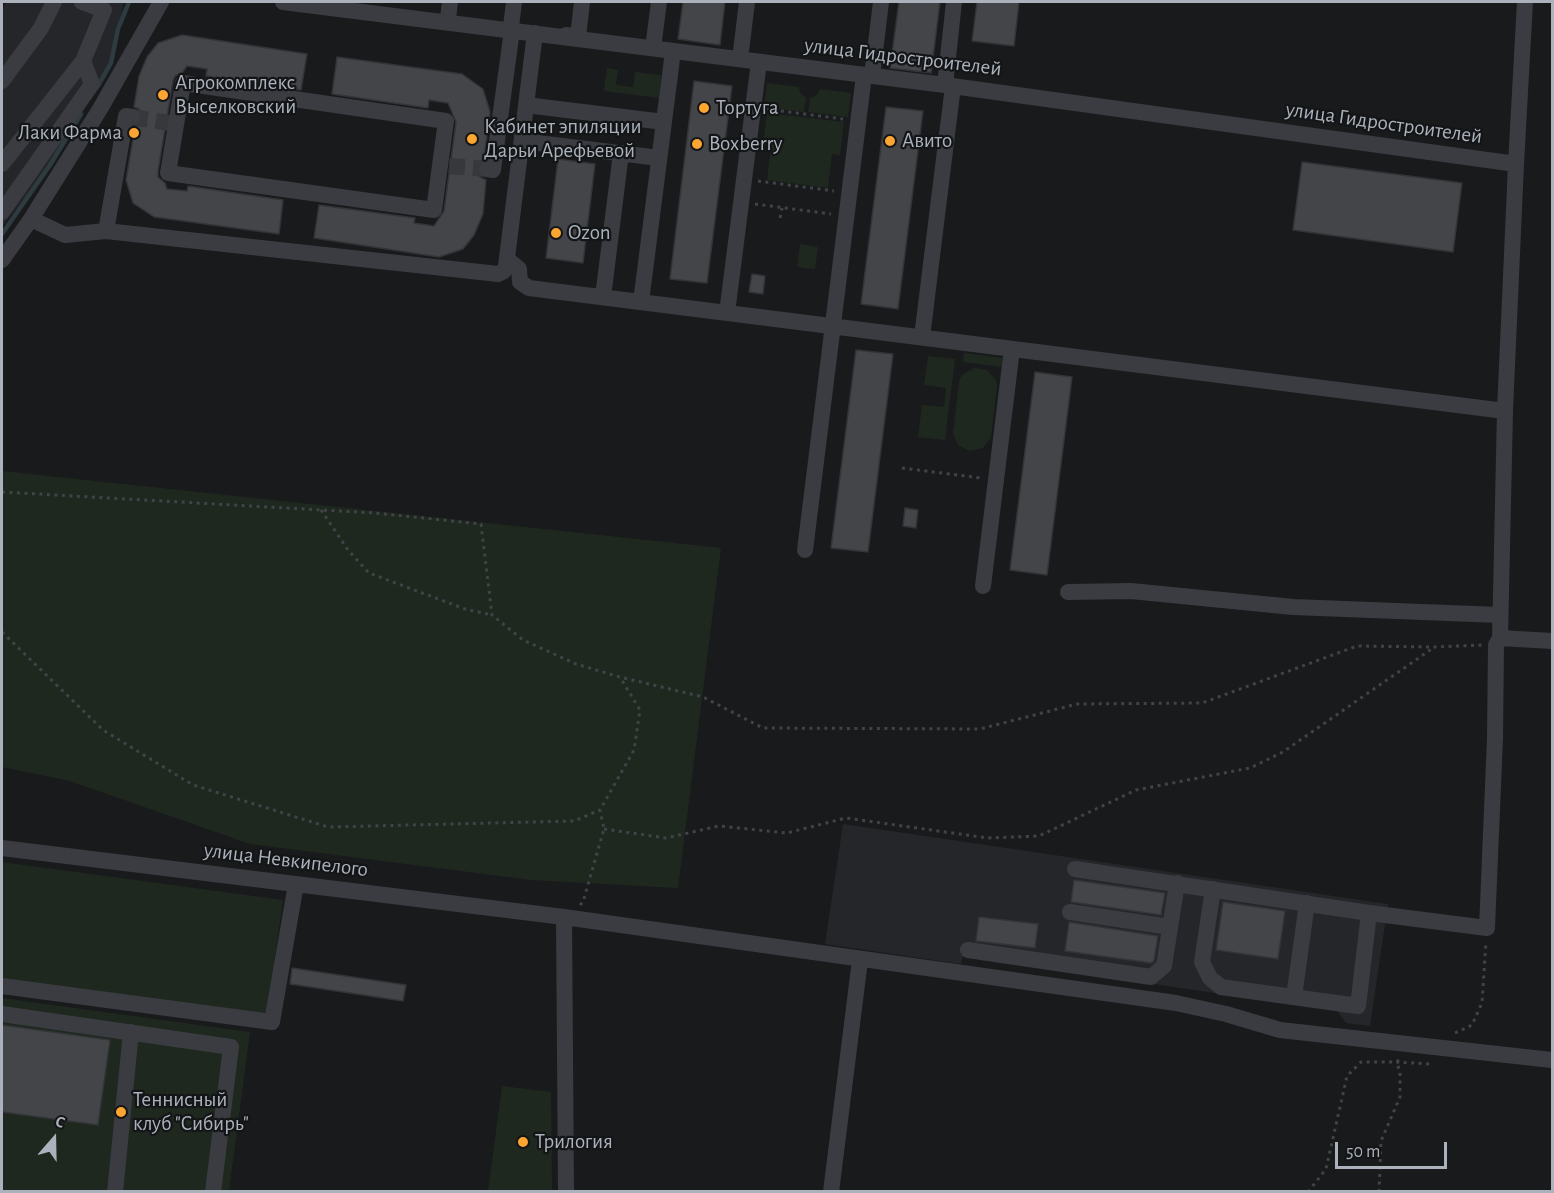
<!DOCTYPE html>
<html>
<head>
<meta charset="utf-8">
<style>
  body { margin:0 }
  #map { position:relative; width:1554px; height:1193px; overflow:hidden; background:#191a1c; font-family:"Alegreya Sans",sans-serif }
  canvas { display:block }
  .frame { position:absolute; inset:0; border:3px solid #abb2bc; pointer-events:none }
  .north { position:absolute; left:24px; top:1109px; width:60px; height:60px; -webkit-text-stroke:4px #141517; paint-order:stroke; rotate:20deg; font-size:16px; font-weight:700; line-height:24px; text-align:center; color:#abb2bc }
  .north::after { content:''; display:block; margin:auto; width:21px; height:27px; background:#abb2bc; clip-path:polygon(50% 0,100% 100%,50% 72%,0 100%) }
  .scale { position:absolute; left:1335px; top:1142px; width:112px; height:27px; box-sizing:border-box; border:3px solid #abb2bc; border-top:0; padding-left:8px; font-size:18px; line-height:21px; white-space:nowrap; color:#abb2bc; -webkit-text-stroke:4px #141517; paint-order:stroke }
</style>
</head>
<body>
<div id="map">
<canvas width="1554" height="1193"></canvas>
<div class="frame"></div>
<div class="north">С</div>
<div class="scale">50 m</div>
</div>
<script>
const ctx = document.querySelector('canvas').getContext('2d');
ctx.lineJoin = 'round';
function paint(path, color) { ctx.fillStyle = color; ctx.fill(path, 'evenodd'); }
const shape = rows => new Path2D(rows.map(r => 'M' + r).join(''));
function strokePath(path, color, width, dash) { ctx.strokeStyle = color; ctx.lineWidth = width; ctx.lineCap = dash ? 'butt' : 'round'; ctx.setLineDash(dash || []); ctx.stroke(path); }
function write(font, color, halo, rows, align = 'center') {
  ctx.font = font + ' "Alegreya Sans",sans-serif'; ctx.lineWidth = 4.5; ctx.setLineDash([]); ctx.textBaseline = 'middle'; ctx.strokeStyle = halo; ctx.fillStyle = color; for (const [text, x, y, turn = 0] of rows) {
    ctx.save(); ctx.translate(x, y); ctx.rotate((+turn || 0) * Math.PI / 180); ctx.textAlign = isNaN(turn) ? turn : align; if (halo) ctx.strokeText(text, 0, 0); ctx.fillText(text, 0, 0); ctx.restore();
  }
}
paint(shape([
  [7,2,124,2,111,63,50,165,2,227,2,9],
  [843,824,1388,904,1370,1026,1346,1023,1337,1011,963,956,961,964,825,944]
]), '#252629');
paint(shape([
  [607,68,618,70,616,85,633,87,635,72,661,75,659,98,604,91],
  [767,83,799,87,800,93,806,98,804,112,764,107],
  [820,89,851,93,848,117,808,112,810,98,816,96],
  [767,113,844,122,840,155,832,154,828,188,767,180,771,147,763,145],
  [800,244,818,247,815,269,797,267],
  [964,353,1003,358,1002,367,963,362],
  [928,356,955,359,945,440,918,437,922,405,944,407,946,388,924,385],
  [974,368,987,370,996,380,997,386,991,437,983,448,970,451,958,445,953,433,959,381,962,375],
  [2,471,721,548,678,888,531,880,250,844,70,781,2,767],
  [2,862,283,900,267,1015,2,979],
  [2,998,250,1032,229,1191,2,1192],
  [502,1086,551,1092,552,1191,488,1191]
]), '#1f281f');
strokePath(shape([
  [98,86,111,63,118,29,129,2],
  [2,234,50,165,81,114]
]), '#2e3b41', 4.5);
const building = shape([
  [683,2,725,2,720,45,678,39,683,2],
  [899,2,940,2,931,73,890,68,899,2],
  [977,2,1019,2,1014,46,972,41,977,2],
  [182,35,307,54,301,90,206,76,207,69,187,66,182,73,175,76,173,81,158,171,158,177,165,183,167,189,187,191,188,186,283,200,279,234,154,217,133,203,126,180,135,127,140,124,142,118,139,109,134,107,139,76,147,57,158,43,182,35],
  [337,57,462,74,483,89,490,112,484,159,479,162,477,168,480,177,486,180,483,214,474,235,463,249,439,257,314,238,319,205,415,218,414,223,434,226,444,211,456,122,448,103,429,100,428,108,332,94,337,57],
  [694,81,732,86,707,283,670,279,694,81],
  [886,107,923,111,898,309,861,304,886,107],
  [558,159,595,164,583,263,546,258,558,159],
  [1302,162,1462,183,1453,252,1293,230,1302,162],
  [752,274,765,276,763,294,749,292,752,274],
  [856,350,893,354,868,552,831,548,856,350],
  [1035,372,1072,377,1047,575,1010,570,1035,372],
  [905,508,918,510,916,528,903,526,905,508],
  [1074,880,1165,893,1161,915,1071,902,1074,880],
  [1223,902,1285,911,1278,959,1216,950,1223,902],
  [979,917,1038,924,1035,948,976,941,979,917],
  [1069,922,1158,936,1154,961,1151,963,1065,951,1069,922],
  [292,968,406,985,403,1001,290,984,292,968],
  [2,1025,110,1040,98,1125,2,1112,2,1025]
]);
paint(building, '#434549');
strokePath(building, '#333438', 1.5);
strokePath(shape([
  [132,117,170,123],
  [449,166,487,169]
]), '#36383c', 16, [16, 8]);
strokePath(shape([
  [766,109,843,119],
  [758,181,834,191],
  [755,204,831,214],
  [780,218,782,208],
  [902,468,981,478],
  [2,492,375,513,481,524,492,615,523,640,576,664,620,677,703,697,763,728,980,729,1077,704,1202,703,1357,646,1435,647,1482,645],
  [321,510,348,550,369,573,465,609,492,615],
  [2,632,103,730,193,785,328,827,574,821,600,810],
  [604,829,666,838,719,826,787,833,846,818,988,838,1039,836,1136,790,1250,768,1283,752,1433,648],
  [580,905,583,902,604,829,600,810,634,750,640,710,620,677],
  [1455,1033,1472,1025,1482,1003,1486,941],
  [1308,1192,1326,1169,1347,1076,1361,1062,1396,1062,1401,1059],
  [1379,1192,1381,1141,1400,1097,1400,1071,1396,1062,1430,1064]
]), '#404348', 3, [3, 4.5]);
strokePath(shape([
  [283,2,945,85,1516,164],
  [1525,2,1516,164,1505,411,1500,638,1552,641],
  [448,18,450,2],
  [511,27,514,2],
  [566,35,578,37,582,2],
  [653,48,659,2],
  [740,59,747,2],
  [872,76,881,2],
  [2,81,41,28,54,2],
  [183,83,446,121,434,210,168,173,183,83],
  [945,85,954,2],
  [526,105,664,122],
  [522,141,659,158],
  [2,164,83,61,104,10,82,2],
  [487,169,493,170,512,30],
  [2,212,92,84,83,61],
  [31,219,65,235,106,231,498,274,504,271,506,266,535,33],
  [106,231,126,116,132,117],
  [507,259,519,269,520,282,529,288,1505,411],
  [2,260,31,219,100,109,161,2],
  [603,297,621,153],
  [641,302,673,51],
  [727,313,759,62],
  [922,337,953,86],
  [805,550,864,75],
  [983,586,1012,349],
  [1068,592,1131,591,1293,607,1500,615],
  [2,848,564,917,1176,1003,1226,1014,1280,1030,1552,1060],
  [1075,869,1369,913],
  [1213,889,1202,962,1210,978,1221,987,1358,1006,1369,913,1487,928,1495,738,1496,645,1500,638],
  [1070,912,1170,927],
  [564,917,566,1192],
  [968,950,1151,977,1164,966,1177,883],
  [2,986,272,1022,296,884],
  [1294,997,1307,903],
  [2,1014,231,1047,213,1192],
  [115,1192,131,1032],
  [831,1192,860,960]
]), '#3a3c41', 16);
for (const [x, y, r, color] of [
  [163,95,6,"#fda531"],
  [704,108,6,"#fda531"],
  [134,133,6,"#fda531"],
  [472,139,6,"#fda531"],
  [890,141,6,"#fda531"],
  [697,144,6,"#fda531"],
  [556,233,6,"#fda531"],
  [121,1112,6,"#fda531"],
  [523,1142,6,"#fda531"]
]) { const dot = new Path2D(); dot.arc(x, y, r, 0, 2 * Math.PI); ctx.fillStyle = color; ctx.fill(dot); strokePath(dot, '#141517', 2); }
write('21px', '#abb2bc', '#141517', [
  ["улица Гидростроителей",903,57,7],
  ["улица Гидростроителей",1384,123,8],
  ["улица Невкипелого",286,860,7]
]);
write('21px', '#abb2bc', '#141517', [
  ["Агрокомплекс",175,83],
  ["Выселковский",175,107],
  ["Тортуга",716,108],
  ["Кабинет эпиляции",484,127],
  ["Дарьи Арефьевой",484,151],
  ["Лаки Фарма",122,133,"right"],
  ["Авито",902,141],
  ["Boxberry",709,144],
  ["Ozon",568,233],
  ["Теннисный",133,1100],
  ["клуб \"Сибирь\"",133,1124],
  ["Трилогия",535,1142]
], 'left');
</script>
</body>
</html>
